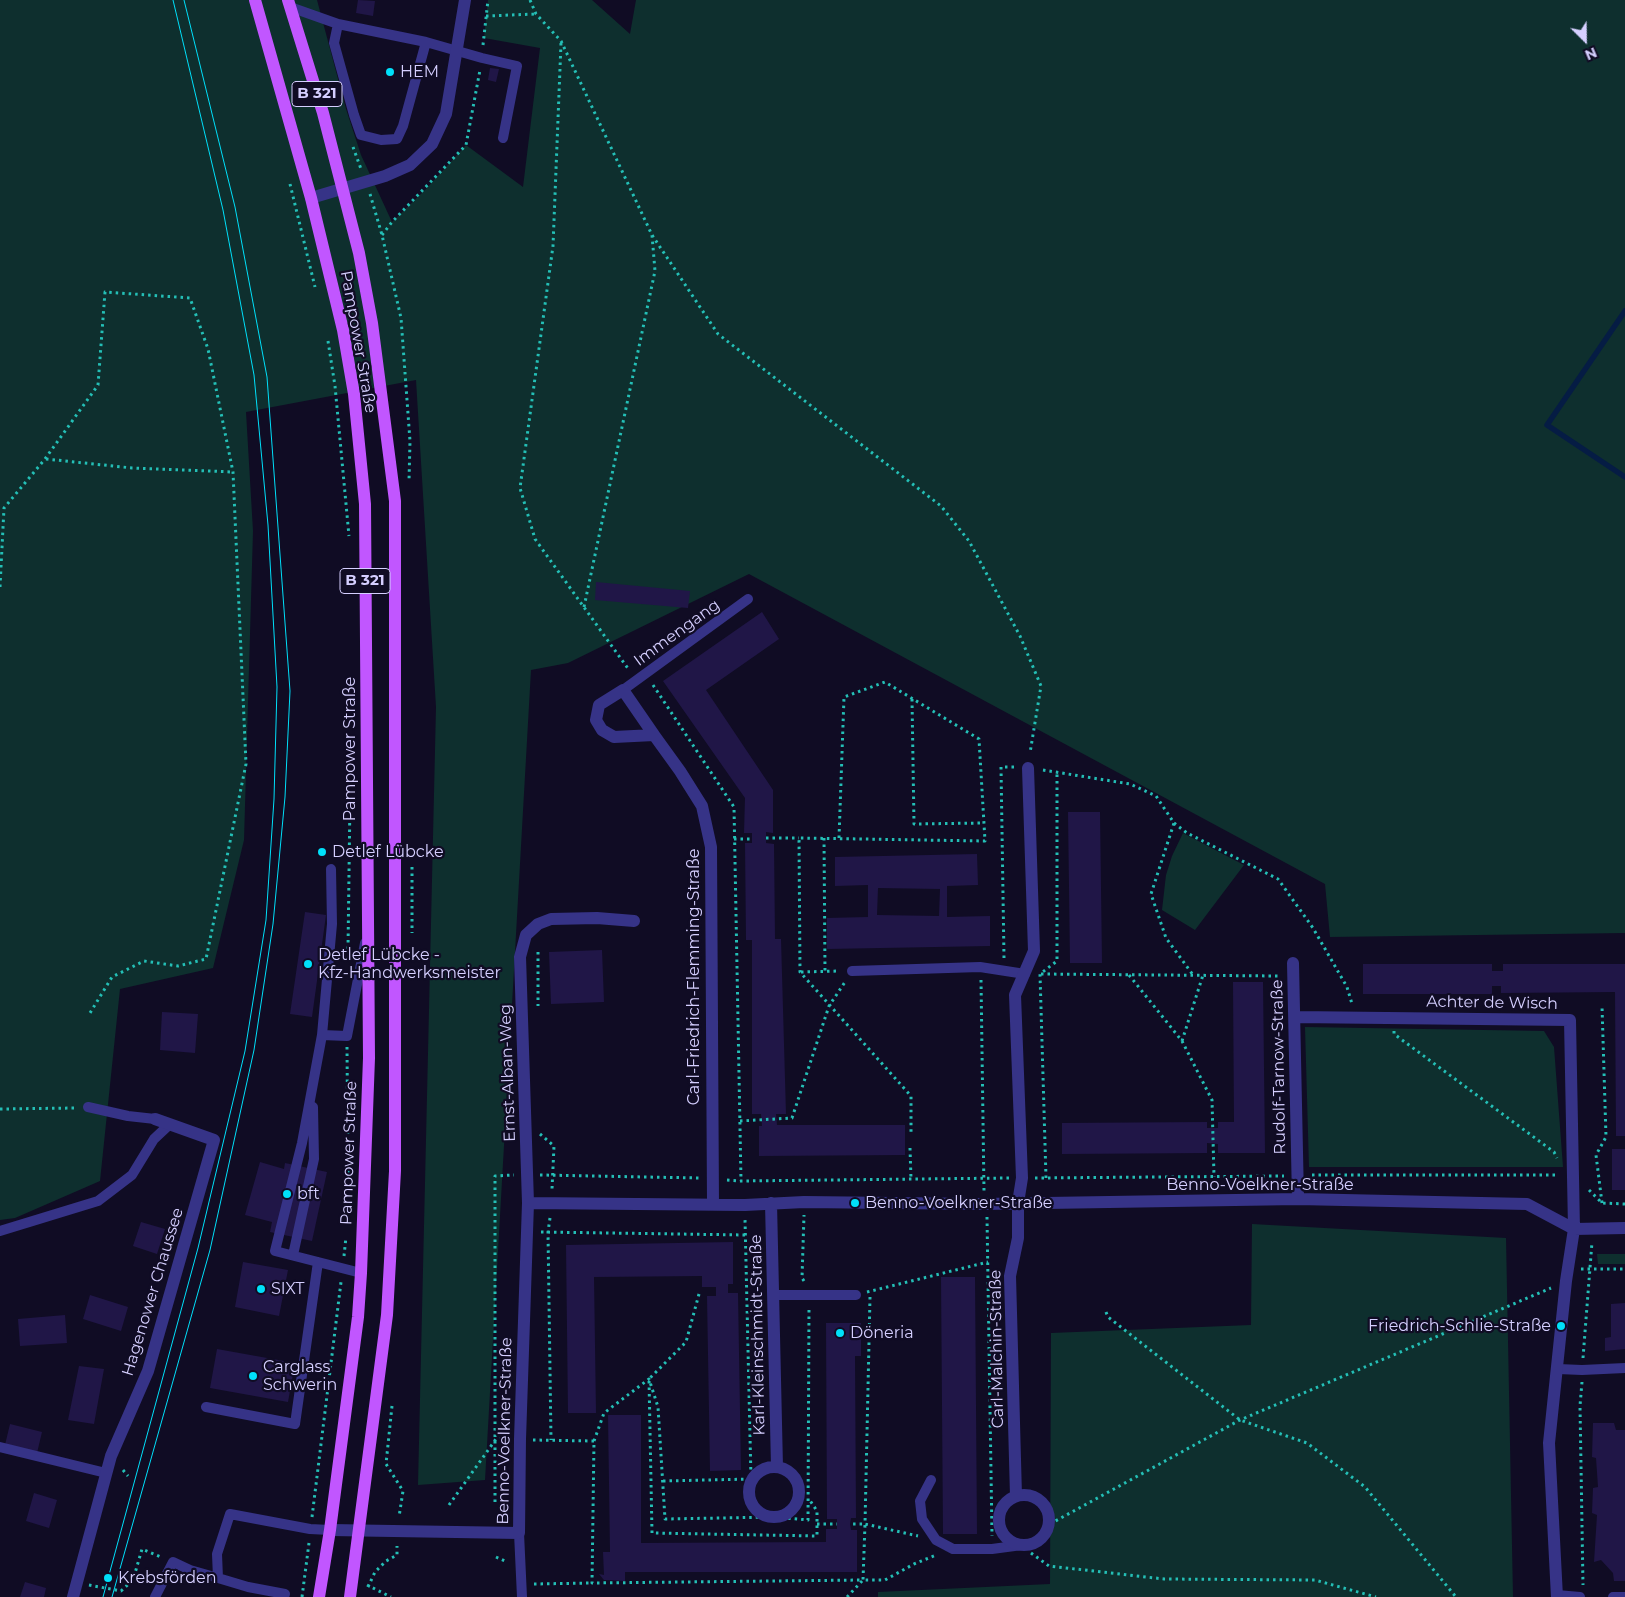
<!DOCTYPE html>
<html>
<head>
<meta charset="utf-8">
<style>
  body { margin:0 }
  #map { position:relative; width:1625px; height:1597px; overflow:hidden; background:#100c24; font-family:Montserrat,sans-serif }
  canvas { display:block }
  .north { position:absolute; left:1560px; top:15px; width:50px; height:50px; -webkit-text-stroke:4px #100c24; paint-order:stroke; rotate:157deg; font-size:14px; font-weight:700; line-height:20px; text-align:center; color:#d5cfff }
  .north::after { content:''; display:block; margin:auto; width:18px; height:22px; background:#d5cfff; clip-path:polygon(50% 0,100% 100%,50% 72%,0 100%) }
</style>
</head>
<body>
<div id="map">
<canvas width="1625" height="1597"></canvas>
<div class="north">N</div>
</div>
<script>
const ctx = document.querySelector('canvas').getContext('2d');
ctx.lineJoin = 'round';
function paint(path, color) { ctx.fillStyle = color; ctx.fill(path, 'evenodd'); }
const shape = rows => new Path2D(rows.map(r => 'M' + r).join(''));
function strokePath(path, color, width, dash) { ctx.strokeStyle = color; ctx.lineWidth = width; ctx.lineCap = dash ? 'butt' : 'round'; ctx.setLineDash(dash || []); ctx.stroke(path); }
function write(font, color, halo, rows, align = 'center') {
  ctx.font = font + ' Montserrat,sans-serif'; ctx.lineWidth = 4.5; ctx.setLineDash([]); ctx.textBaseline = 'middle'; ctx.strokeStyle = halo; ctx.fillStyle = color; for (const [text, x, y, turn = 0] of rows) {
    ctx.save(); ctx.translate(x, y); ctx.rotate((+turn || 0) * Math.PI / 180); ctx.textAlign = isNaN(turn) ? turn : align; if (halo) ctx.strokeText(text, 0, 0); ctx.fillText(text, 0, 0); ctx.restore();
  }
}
paint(shape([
  [0,0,317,0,346,109,361,155,392,222,426,189,466,145,523,187,540,48,484,38,488,0,592,0,630,34,636,0,1625,0,1625,933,1330,937,1325,884,749,574,568,663,531,670,485,1480,418,1485,436,707,416,380,246,412,253,531,244,840,213,968,120,989,100,1181,15,1218,0,1220],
  [1183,833,1244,865,1195,930,1162,910,1166,875,1172,856],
  [1305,1027,1544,1031,1554,1047,1563,1167,1309,1167],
  [1252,1224,1506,1238,1513,1597,878,1597,878,1592,1050,1584,1051,1333,1251,1325],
  [1597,1254,1625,1254,1625,1264,1598,1264]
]), '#0e2f2e');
strokePath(shape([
  [1625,311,1547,425,1625,477]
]), '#051c44', 5.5);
paint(shape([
  [358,0,375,1,373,16,356,13],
  [490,68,499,69,496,82,488,80],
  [596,582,690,591,688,608,595,600],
  [762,612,779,639,706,690,773,790,773,833,766,832,766,843,774,844,775,939,781,939,786,1114,776,1114,777,1125,905,1125,905,1155,759,1156,759,1126,762,1126,761,1114,752,1114,752,940,746,940,745,843,752,843,752,833,744,833,745,798,663,681],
  [1068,812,1100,812,1102,963,1070,963],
  [977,854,978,885,947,886,947,917,990,916,990,946,827,949,827,918,868,917,868,885,835,886,835,857],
  [878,888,940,889,939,916,877,915],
  [305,912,326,915,312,1017,290,1014],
  [602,950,604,1002,551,1004,549,952],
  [1363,964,1492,964,1492,971,1503,971,1503,964,1625,964,1625,1136,1616,1136,1615,992,1501,993,1501,986,1492,986,1492,994,1363,994],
  [1233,982,1263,982,1265,1153,1218,1153,1218,1144,1207,1143,1207,1153,1062,1154,1062,1123,1207,1122,1207,1128,1218,1128,1218,1122,1234,1122],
  [162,1012,198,1014,195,1053,160,1050],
  [1612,1149,1625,1149,1625,1190,1612,1190],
  [260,1162,284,1169,285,1163,327,1172,312,1241,270,1232,272,1222,245,1215],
  [141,1222,165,1229,157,1254,133,1246],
  [733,1242,733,1284,728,1284,728,1293,738,1293,741,1470,710,1471,707,1296,716,1296,716,1287,702,1287,702,1276,594,1277,596,1413,568,1413,566,1245],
  [243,1262,288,1270,279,1316,235,1307],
  [941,1277,975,1277,977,1534,943,1534],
  [90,1295,128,1307,121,1331,83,1319],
  [1625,1303,1625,1349,1605,1351,1605,1338,1611,1337,1611,1304],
  [65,1315,67,1343,20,1346,18,1319],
  [826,1323,861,1323,861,1356,855,1356,856,1518,851,1518,850,1524,851,1530,857,1530,857,1572,625,1572,625,1581,604,1580,599,1574,604,1575,603,1552,610,1552,608,1415,641,1415,641,1543,826,1542,826,1529,837,1529,837,1519,827,1519],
  [217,1349,295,1363,288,1402,210,1388],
  [79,1366,104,1369,94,1424,68,1420],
  [1593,1423,1614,1423,1616,1430,1625,1430,1625,1581,1614,1581,1613,1573,1601,1560,1594,1562,1597,1515,1592,1513,1593,1488,1598,1487,1596,1458,1592,1457],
  [10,1424,42,1432,37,1453,5,1445],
  [34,1493,57,1500,49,1528,26,1521],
  [25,1582,46,1588,44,1597,20,1597]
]), '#201647');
strokePath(shape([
  [530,0,536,14,561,41,652,235,718,334,941,506,969,541,1020,636,1041,686,1030,753],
  [486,16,536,14],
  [561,43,553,246,520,488,535,539,629,670],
  [483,45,488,0],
  [353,147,361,169],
  [290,184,315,287],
  [370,194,382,235,401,318,410,441,409,481],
  [382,235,392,222,466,145,480,70],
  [328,341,335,386,349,536],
  [46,459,132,468,233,472],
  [0,587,4,508,45,459,98,385,105,292,190,298,208,349,233,472,246,764,206,959,178,966,144,961,112,977,90,1013],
  [584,607,655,271,652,235],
  [653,685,734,807,741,1181],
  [912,699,914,824,984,823],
  [1043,770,1130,784,1156,796,1174,823,1151,894,1166,938,1193,975],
  [1174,823,1187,833,1278,879,1313,928,1347,987,1352,1004],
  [766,838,799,838],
  [824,838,825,972],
  [839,838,844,697,885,682,979,739,985,841,799,838,800,972,911,1096,911,1132],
  [734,839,752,839],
  [412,867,412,933],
  [348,949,350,798],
  [538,952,538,1006],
  [1004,958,1001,767,1014,767],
  [801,972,839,971],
  [1041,974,1279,976],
  [1129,975,1182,1041,1212,1100,1214,1177],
  [981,980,984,1191],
  [1394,1031,1394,1034,1554,1152,1557,1158],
  [1182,1041,1203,975],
  [347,1047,348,1174],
  [0,1109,75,1108],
  [740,1121,792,1118,829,1006,845,982],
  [540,1134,554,1146,552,1189],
  [910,1148,911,1179],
  [540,1175,699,1178],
  [1312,1175,1559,1175],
  [1035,1178,1284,1176],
  [1046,1178,1040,974,1057,961,1057,772],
  [727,1180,741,1181,1009,1178],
  [1589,1190,1602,1203,1625,1204],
  [1602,1203,1596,1155,1606,1137,1602,1006],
  [987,1217,992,1536],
  [550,1218,548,1232,551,1440],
  [541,1232,746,1235],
  [344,1256,346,1237],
  [1581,1269,1625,1269],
  [804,1281,802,1278,804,1215],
  [867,1292,988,1262],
  [699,1294,686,1342,649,1379,652,1533,817,1536,817,1511,809,1499],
  [870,1297,865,1524,918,1536],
  [1106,1312,1108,1317,1240,1420,1307,1443,1365,1487,1456,1597],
  [1583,1358,1592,1242],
  [1582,1382,1580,1406,1583,1585],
  [392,1406,386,1464,403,1491,399,1517],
  [533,1440,594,1441,592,1583,863,1580,865,1524,850,1524],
  [594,1441,604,1413,649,1379,658,1407,665,1519,775,1517,808,1520,809,1307],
  [123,1470,128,1476],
  [663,1481,751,1479,745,1219],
  [495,1502,495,1176,514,1175],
  [449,1505,496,1439,507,1439],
  [312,1517,341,1282],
  [817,1524,837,1524],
  [1050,1524,1240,1420,1551,1288],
  [1031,1553,1049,1566,1164,1579,1315,1580,1376,1597],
  [496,1557,507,1562],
  [534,1584,592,1583],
  [89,1585,121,1591,133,1580,142,1549,161,1557],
  [367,1585,391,1597],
  [368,1587,375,1572,386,1561,397,1555,397,1546],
  [302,1597,309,1543],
  [847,1597,863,1580,885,1580,914,1564,936,1555]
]), '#24bfb6', 3, [2.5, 4]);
strokePath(shape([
  [290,7,338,24,426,42,482,58,517,66,503,138],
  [338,24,334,43,354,115,361,135,381,140,397,139,403,126,426,42],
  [623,690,748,599],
  [852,971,980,967,1025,974],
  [322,1035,332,924,331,869],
  [88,1107,128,1116,155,1119],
  [0,1231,98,1201,132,1175,154,1139,170,1124],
  [293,1255,314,1159,313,1107],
  [361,1273,275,1251,302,1143,322,1035,347,1036,365,943],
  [773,1295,856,1295],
  [1558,1369,1582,1370,1625,1368],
  [206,1407,295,1424,318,1262],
  [0,1447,106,1473],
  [931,1480,920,1501,922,1519,936,1540,953,1549,992,1549,1022,1545],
  [519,1533,522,1597],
  [1557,1595,1580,1597],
  [155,1597,173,1562,190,1570,218,1578],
  [284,1597,285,1594,248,1587,218,1578,217,1554,230,1514,310,1529,330,1530],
  [1613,1597,1625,1597]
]), '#363387', 10);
strokePath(shape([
  [311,198,385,176,410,165,432,144,446,114,465,0],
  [654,735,623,690,599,705,596,720,602,730,614,737,654,735,680,771,702,806,711,847,713,1204],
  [1293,963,1298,1199],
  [1295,1017,1570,1020,1574,1229,1566,1281,1549,1443,1557,1597],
  [528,1203,745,1205,804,1202,983,1204,1298,1199,1527,1204,1574,1229,1625,1228],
  [771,1203,777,1467],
  '749 1492a25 25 0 1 1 50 0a25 25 0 1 1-50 0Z',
  '999 1520a25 25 0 1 1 50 0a25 25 0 1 1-50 0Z',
  [1016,1496,1010,1276,1018,1238,1018,1203,1022,1178,1015,995,1034,951,1028,768],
  [330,1530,519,1533,520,1439,528,1203,520,957,526,935,538,924,551,919,597,918,634,921],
  [73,1597,111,1456,148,1371,214,1140,155,1119]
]), '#363387', 12);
strokePath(shape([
  [255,0,311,198,343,330,354,394,365,504,369,1058,361,1273,358,1317,330,1530,319,1597],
  [288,0,323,113,359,253,372,323,395,501,395,1171,387,1315,350,1597]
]), '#c156ff', 12);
strokePath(shape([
  [103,1597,198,1248,245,1051,266,920,274,799,277,687,268,525,254,375,223,210,173,0],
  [112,1597,210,1250,254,1050,273,924,285,797,290,691,267,377,235,207,184,0]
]), '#00e0fa', 1);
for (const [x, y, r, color] of [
  [390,72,5,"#00e0fa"],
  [322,852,5,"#00e0fa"],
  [308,964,5,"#00e0fa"],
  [287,1194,5,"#00e0fa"],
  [855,1203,5,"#00e0fa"],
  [261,1289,5,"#00e0fa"],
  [1561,1326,5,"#00e0fa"],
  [840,1333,5,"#00e0fa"],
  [253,1376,5,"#00e0fa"],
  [108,1578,5,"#00e0fa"]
]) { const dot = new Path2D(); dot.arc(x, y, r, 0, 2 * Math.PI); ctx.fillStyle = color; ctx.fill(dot); strokePath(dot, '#100c24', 2); }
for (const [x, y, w] of [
  [317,94,50],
  [365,581,50]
]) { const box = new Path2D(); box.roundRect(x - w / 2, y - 12.5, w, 25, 4); ctx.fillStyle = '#100c24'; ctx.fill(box); strokePath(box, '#d5cfff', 1); }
write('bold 15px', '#d5cfff', null, [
  ["B 321",317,94],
  ["B 321",365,581]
]);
write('16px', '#d5cfff', '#100c24', [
  ["HEM",400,72],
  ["Detlef Lübcke",332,852],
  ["Detlef Lübcke -",318,955],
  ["Kfz-Handwerksmeister",318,973],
  ["bft",297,1194],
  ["Benno-Voelkner-Straße",865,1203],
  ["SIXT",271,1289],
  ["Friedrich-Schlie-Straße",1551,1326,"right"],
  ["Döneria",850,1333],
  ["Carglass",263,1367],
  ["Schwerin",263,1385],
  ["Krebsförden",118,1578]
], 'left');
write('16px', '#d5cfff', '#100c24', [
  ["Pampower Straße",358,342,80],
  ["Immengang",677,633,-36],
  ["Pampower Straße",350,749,-90],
  ["Carl-Friedrich-Flemming-Straße",694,977,-90],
  ["Achter de Wisch",1492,1003,1],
  ["Rudolf-Tarnow-Straße",1279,1067,-91],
  ["Ernst-Alban-Weg",508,1073,-92],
  ["Pampower Straße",349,1153,-88],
  ["Benno-Voelkner-Straße",1260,1185],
  ["Hagenower Chaussee",153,1292,-73],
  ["Karl-Kleinschmidt-Straße",758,1335,-91],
  ["Carl-Malchin-Straße",997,1349,-91],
  ["Benno-Voelkner-Straße",505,1431,-89]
]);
</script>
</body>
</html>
